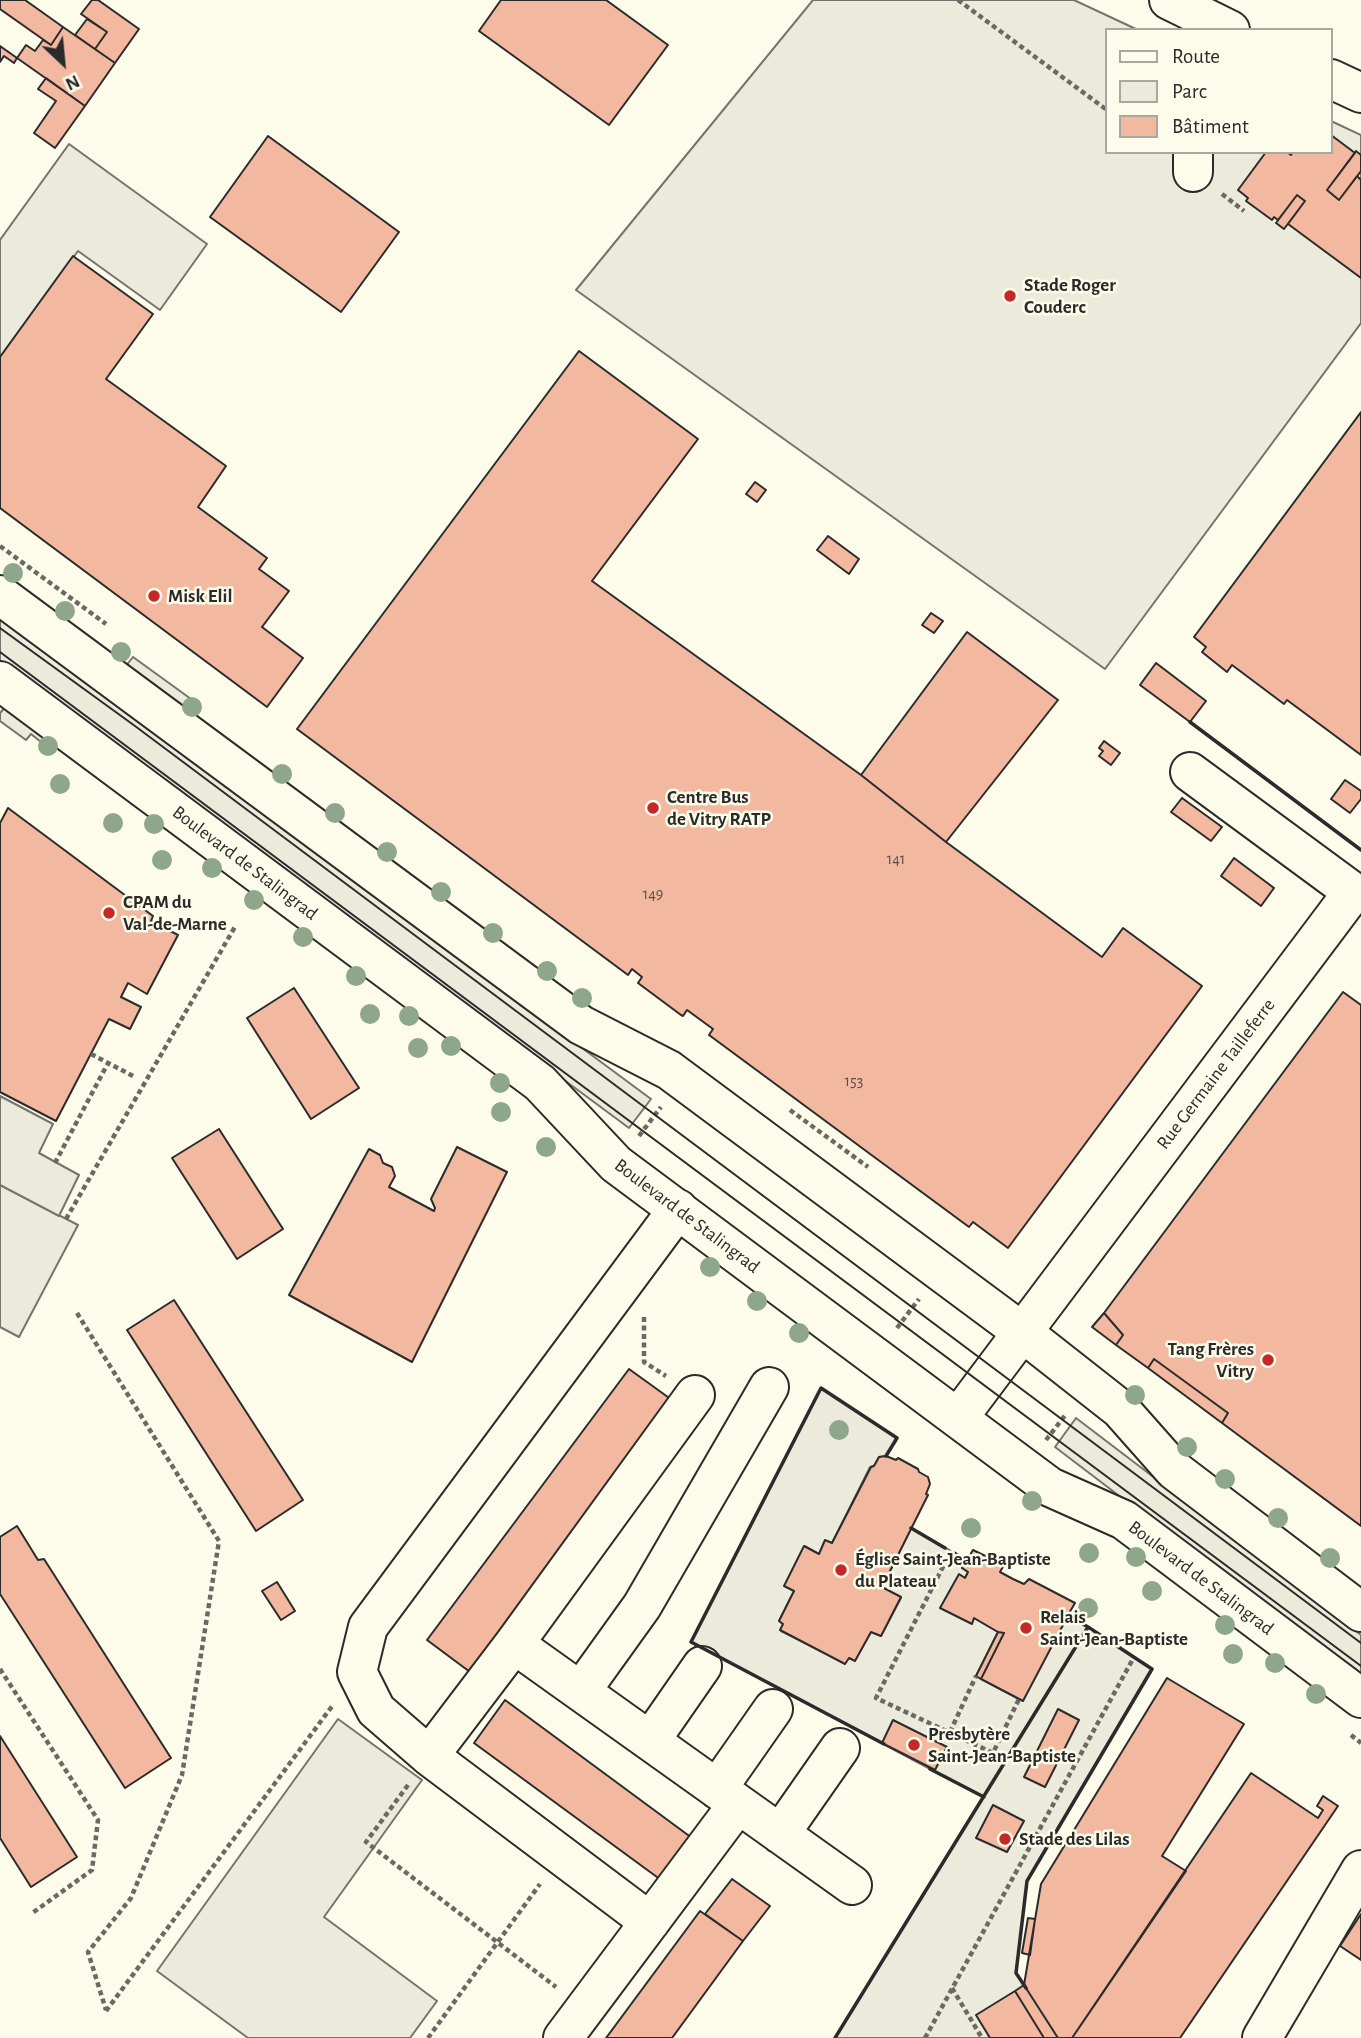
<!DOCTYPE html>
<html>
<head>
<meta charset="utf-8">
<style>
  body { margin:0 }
  #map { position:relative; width:1361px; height:2038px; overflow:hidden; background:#fdfbea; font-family:"Alegreya Sans",sans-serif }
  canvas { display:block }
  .legend { position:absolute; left:1105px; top:28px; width:228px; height:126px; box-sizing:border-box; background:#fdfbea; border:2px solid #a9a89e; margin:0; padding:9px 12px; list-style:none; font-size:21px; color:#2b2b2b }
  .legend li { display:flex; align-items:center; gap:14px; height:35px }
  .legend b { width:35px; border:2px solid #a9a89e }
  .north { position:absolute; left:28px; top:28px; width:70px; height:70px; -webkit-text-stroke:5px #fdfbea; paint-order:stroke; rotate:154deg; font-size:19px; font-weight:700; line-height:28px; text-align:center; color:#2b2b2b }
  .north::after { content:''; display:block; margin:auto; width:24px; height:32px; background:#2b2b2b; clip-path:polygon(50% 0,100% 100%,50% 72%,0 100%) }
</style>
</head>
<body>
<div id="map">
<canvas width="1361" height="2038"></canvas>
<ul class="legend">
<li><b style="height:9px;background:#fdfbea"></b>Route</li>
<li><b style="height:19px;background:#ecebdb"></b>Parc</li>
<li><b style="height:19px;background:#f2b8a0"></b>Bâtiment</li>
</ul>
<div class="north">N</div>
</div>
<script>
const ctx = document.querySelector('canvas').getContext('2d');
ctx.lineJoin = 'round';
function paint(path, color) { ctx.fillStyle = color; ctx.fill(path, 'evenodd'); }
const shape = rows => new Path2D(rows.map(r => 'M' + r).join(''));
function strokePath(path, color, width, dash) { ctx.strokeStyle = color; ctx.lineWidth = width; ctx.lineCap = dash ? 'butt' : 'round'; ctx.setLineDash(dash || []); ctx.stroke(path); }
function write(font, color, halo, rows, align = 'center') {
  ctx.font = font + ' "Alegreya Sans",sans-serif'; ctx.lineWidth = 5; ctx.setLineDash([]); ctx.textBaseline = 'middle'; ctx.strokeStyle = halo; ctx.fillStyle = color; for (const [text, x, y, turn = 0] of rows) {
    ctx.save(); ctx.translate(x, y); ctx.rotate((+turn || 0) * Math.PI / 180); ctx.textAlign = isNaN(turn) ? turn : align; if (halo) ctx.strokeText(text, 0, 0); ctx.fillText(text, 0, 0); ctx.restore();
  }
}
const green = shape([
  [813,0,1074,0,1138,30,1107,30,1107,152,1331,152,1331,121,1361,135,1361,323,1105,669,576,290,813,0],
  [0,617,651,1099,629,1128,0,662,0,617],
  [0,1185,78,1225,19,1337,0,1327,0,1185],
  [821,1388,897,1438,886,1456,879,1457,874,1466,870,1467,832,1543,825,1541,819,1554,805,1546,785,1586,794,1591,779,1621,783,1624,781,1631,845,1663,849,1658,855,1660,871,1632,881,1636,901,1598,882,1587,911,1528,967,1560,962,1568,968,1572,965,1578,960,1575,972,1623,974,1618,998,1632,976,1676,1019,1699,1063,1625,1055,1620,1059,1612,1088,1627,1152,1669,1027,1881,1016,1973,1057,2038,835,2038,983,1797,691,1642,821,1388],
  [1076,1418,1361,1635,1361,1680,1055,1447,1076,1418],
  [338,1719,422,1780,324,1917,437,2001,410,2038,248,2038,157,1971,338,1719]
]);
paint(green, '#ecebdb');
strokePath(green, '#74746e', 2);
const parking = shape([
  [69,144,207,244,160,310,78,251,0,358,0,240,69,144],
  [133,657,191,699,183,710,125,667,133,657],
  [6,706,46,735,41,742,31,734,26,740,0,721,0,713,6,706],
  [0,1096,53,1124,39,1153,79,1175,59,1216,0,1185,0,1096]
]);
paint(parking, '#eceadb');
strokePath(parking, '#74746e', 2);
const building = shape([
  [0,0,25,0,63,27,51,45,0,9,0,0],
  [92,0,98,0,139,29,115,63,95,49,107,32,81,14,92,0],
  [501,0,606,0,668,45,609,125,479,31,501,0],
  [87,19,107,32,95,49,75,35,87,19],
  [63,27,115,63,85,106,17,58,26,45,35,51,43,40,51,45,63,27],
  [0,46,17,58,14,63,4,56,0,62,0,46],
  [46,78,85,106,55,148,34,133,56,101,38,89,46,78],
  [1331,135,1355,153,1327,190,1339,200,1357,176,1361,180,1361,278,1288,224,1305,201,1297,195,1278,220,1274,217,1272,220,1246,201,1248,198,1238,190,1266,152,1287,152,1291,155,1293,152,1331,152,1331,135],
  [268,136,399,232,341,312,210,217,268,136],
  [1356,151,1361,155,1361,171,1339,200,1327,190,1356,151],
  [1297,195,1305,201,1284,229,1276,223,1297,195],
  [73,256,153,314,106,379,226,466,198,507,267,558,259,569,289,591,262,627,303,658,267,707,0,508,0,357,73,256],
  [579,351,698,439,592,581,861,775,946,842,1102,957,1123,928,1202,986,1008,1248,973,1222,969,1227,709,1035,713,1029,687,1010,683,1016,681,1015,638,983,642,977,632,969,628,975,297,729,579,351],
  [1361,412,1361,755,1287,700,1284,704,1232,665,1227,672,1202,652,1206,647,1194,637,1361,412],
  [755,482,766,490,757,502,746,494,755,482],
  [828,536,859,559,849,574,817,550,828,536],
  [931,613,943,621,934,633,922,625,931,613],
  [967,632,1058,700,946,842,861,775,967,632],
  [1156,663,1206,701,1190,722,1140,685,1156,663],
  [1104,741,1120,753,1111,765,1099,756,1103,751,1099,748,1104,741],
  [1345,780,1361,791,1361,799,1350,813,1331,799,1345,780],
  [1182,798,1222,827,1211,841,1171,812,1182,798],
  [8,808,153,916,151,921,178,935,147,994,128,983,121,997,141,1007,130,1029,109,1019,56,1121,0,1092,0,823,8,808],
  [1234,858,1274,888,1261,906,1221,876,1234,858],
  [294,988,359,1088,311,1119,247,1018,294,988],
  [1343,992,1361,1005,1361,1526,1222,1423,1228,1413,1154,1359,1148,1368,1116,1345,1123,1335,1104,1313,1343,992],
  [219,1129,283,1229,237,1259,172,1158,219,1129],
  [457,1147,507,1172,412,1362,289,1295,369,1149,380,1155,383,1163,392,1167,395,1176,389,1187,434,1211,435,1208,431,1199,457,1147],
  [174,1300,303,1500,256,1531,127,1330,174,1300],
  [1104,1313,1123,1335,1116,1345,1092,1327,1104,1313],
  [1154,1359,1228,1413,1222,1423,1148,1368,1154,1359],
  [629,1369,672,1400,470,1672,427,1640,629,1369],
  [886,1456,896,1460,898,1458,918,1469,919,1472,928,1477,930,1484,926,1494,928,1495,882,1587,901,1597,881,1636,871,1632,855,1661,849,1658,845,1664,780,1630,783,1624,779,1621,794,1591,784,1586,804,1546,819,1554,825,1540,832,1543,871,1467,874,1466,879,1457,886,1456],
  [17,1526,38,1560,44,1559,171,1758,125,1788,0,1594,0,1537,17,1526],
  [973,1550,1004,1565,1000,1572,1013,1579,1024,1584,1029,1579,1075,1603,1068,1615,1059,1612,1055,1620,1063,1625,1023,1701,981,1679,1004,1633,998,1632,974,1618,972,1624,940,1608,959,1574,965,1578,968,1572,962,1568,973,1550],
  [277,1582,295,1611,281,1620,262,1591,277,1582],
  [998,1632,1004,1633,981,1679,976,1676,998,1632],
  [1167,1678,1244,1724,1162,1856,1186,1871,1072,2038,1058,2038,1024,1985,1041,1884,1167,1678],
  [505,1700,692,1838,661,1880,474,1743,505,1700],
  [1058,1709,1079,1720,1045,1787,1024,1777,1058,1709],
  [893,1720,947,1747,935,1770,882,1743,893,1720],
  [0,1736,77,1857,31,1887,0,1838,0,1736],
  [1251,1773,1318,1818,1323,1810,1317,1806,1323,1796,1338,1806,1180,2038,1072,2038,1251,1773],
  [993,1805,1024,1821,1007,1852,976,1838,993,1805],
  [732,1879,770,1906,743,1941,705,1914,732,1879],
  [700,1911,743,1941,672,2038,606,2038,700,1911],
  [1361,1914,1361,1960,1340,1946,1361,1914],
  [1028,1918,1035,1919,1030,1955,1022,1953,1028,1918],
  [1024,1985,1058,2038,1044,2038,1015,1991,1024,1985],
  [1015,1991,1044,2038,990,2038,976,2015,1015,1991]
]);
paint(building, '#f2b8a0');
strokePath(building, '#2b2b2b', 2);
const minor = shape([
  [1169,0,1230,30],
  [1331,79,1361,93],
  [1193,172,1193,152],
  [958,1418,1353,892,1190,772],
  [514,1644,852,1885],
  [581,1691,642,1606,769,1387],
  [650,1741,702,1666],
  [429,1756,376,1710,357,1672,368,1627,678,1209],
  [717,1789,773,1709],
  [780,1834,840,1748],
  [650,1922,429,1756,514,1644,695,1395],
  [563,2038,738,1804],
  [1262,2038,1361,1870]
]);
const major = shape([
  [0,595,581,1025,669,1070,1022,1332,1120,1409,1174,1470,1361,1612],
  [0,681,540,1083,616,1164,1050,1487,1124,1520,1361,1698]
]);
strokePath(minor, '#2b2b2b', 42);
strokePath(major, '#2b2b2b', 42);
strokePath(shape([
  [958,0,1107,110],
  [1222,194,1244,211],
  [0,546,106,624],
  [91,1054,133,1076],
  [790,1110,868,1167],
  [639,1136,661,1107],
  [55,1163,108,1063],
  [66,1219,236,925],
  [77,1313,219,1541,182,1775,131,1898,88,1952,106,2010],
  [644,1317,644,1362,666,1376],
  [897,1328,919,1299],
  [1046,1440,1066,1414],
  [951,1551,876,1698,993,1753,1019,1699],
  [0,1669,98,1820,92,1870,31,1914],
  [950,1732,976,1676],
  [1351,1735,1361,1743],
  [408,1785,366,1842,556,1987],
  [952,1988,982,2038],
  [106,2011,333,1705],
  [428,2038,540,1884],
  [925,2038,1134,1657]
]), '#6a6964', 4.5, [5, 3.5]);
strokePath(minor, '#fdfbea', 38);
strokePath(major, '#fdfbea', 38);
strokePath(shape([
  [0,628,135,726,1361,1643],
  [0,652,1361,1666]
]), '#2b2b2b', 2);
strokePath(shape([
  [1190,722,1361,850],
  [911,1528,945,1548],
  [954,1553,967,1560],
  [1068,1615,1088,1627],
  [884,1744,691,1642,821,1388,897,1438,886,1456],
  [930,1769,984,1797],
  [835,2038,1088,1627,1152,1669,1027,1881,1016,1973,1026,1988]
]), '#2b2b2b', 3.5);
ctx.fillStyle = '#8ea78a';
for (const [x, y] of [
  [13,573],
  [65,611],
  [121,652],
  [192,707],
  [48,746],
  [282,774],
  [60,784],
  [335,813],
  [113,823],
  [154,824],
  [387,852],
  [162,860],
  [212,868],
  [441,892],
  [254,900],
  [493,933],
  [303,937],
  [547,971],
  [356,976],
  [582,998],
  [370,1014],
  [409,1016],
  [451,1046],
  [418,1048],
  [500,1083],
  [501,1112],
  [546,1147],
  [710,1267],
  [757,1301],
  [799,1333],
  [1135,1395],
  [839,1430],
  [1187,1447],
  [1225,1479],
  [1032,1501],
  [1278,1518],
  [971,1528],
  [1089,1553],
  [1136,1557],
  [1330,1558],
  [1152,1591],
  [1088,1608],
  [1225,1625],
  [1233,1654],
  [1275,1663],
  [1316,1694]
]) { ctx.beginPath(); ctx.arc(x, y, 10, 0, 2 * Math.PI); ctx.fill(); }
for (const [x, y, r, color] of [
  [1010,296,7,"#c62828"],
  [154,596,7,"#c62828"],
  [653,808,7,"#c62828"],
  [109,913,7,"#c62828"],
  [1268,1360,7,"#c62828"],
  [841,1570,7,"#c62828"],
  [1026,1628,7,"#c62828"],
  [914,1745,7,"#c62828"],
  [1005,1839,7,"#c62828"]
]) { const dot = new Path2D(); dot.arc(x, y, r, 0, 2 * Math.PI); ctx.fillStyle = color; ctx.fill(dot); strokePath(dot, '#fdfbea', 2.5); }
write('16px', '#5d4e48', null, [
  ["141",896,859],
  ["149",653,894],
  ["153",854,1081]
]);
write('bold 19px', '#2b2b2b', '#fdfbea', [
  ["Stade Roger",1024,285],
  ["Couderc",1024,307],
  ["Misk Elil",168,596],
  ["Centre Bus",667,797],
  ["de Vitry RATP",667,819],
  ["CPAM du",123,902],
  ["Val-de-Marne",123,924],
  ["Tang Frères",1254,1349,"right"],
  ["Vitry",1254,1371,"right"],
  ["Église Saint-Jean-Baptiste",855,1559],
  ["du Plateau",855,1581],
  ["Relais",1040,1617],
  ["Saint-Jean-Baptiste",1040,1639],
  ["Presbytère",928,1734],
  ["Saint-Jean-Baptiste",928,1756],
  ["Stade des Lilas",1019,1839]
], 'left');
write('19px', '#2b2b2b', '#fdfbea', [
  ["Boulevard de Stalingrad",245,863,37],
  ["Rue Germaine Tailleferre",1216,1074,-53],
  ["Boulevard de Stalingrad",687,1216,37],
  ["Boulevard de Stalingrad",1201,1578,37]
]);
</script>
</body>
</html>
